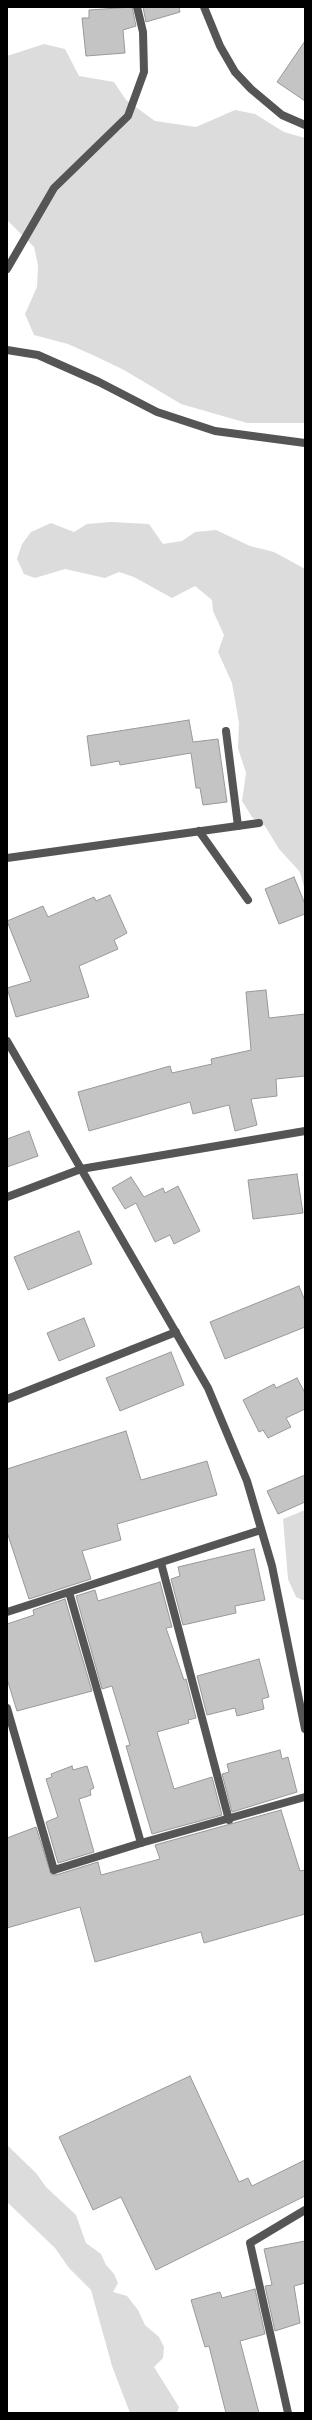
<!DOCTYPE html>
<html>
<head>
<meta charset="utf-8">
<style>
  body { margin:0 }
  #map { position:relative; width:312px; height:2420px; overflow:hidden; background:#fff; font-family:"Sofia Sans Condensed",sans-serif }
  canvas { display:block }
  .frame { position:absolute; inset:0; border:8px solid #000; pointer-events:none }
</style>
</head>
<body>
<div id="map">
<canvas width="312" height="2420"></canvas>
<div class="frame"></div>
</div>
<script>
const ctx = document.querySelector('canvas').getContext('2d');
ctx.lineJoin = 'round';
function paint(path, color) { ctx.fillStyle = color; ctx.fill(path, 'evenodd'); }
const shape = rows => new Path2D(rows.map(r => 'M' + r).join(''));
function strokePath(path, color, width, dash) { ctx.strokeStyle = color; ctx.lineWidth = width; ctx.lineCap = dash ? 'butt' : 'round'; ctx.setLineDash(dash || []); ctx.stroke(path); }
paint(shape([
  [44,44,65,49,79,76,114,82,126,100,155,121,196,127,235,110,255,114,284,132,305,138,305,423,247,423,181,404,124,370,97,357,68,344,34,335,25,314,37,287,38,265,34,247,7,220,7,56],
  [111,522,149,524,163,544,182,541,195,532,216,530,250,546,274,552,305,569,305,891,300,872,279,849,265,826,252,817,242,801,246,773,238,748,239,723,232,683,218,652,224,635,213,611,212,600,195,586,172,598,134,577,119,572,105,578,65,569,35,578,24,574,17,559,22,544,31,532,51,523,74,532,87,524],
  [305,1510,305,1601,296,1597,288,1579,283,1519],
  [7,2145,36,2173,46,2187,76,2215,86,2243,101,2254,106,2265,114,2274,118,2283,113,2292,127,2296,138,2310,145,2325,159,2337,164,2347,163,2358,154,2367,179,2407,177,2413,130,2413,112,2366,91,2290,69,2268,55,2248,7,2202]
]), '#dcdcdc');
const building = shape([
  [132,7,136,26,123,30,125,53,86,56,82,18,89,18,89,10,132,7],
  [143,7,179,7,180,12,146,22,143,7],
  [305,41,305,101,277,82,305,41],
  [189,720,193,742,218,739,227,802,203,805,200,788,196,788,191,753,120,765,119,761,91,766,87,736,189,720],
  [294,877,305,904,305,914,279,924,265,889,294,877],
  [110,895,127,933,114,940,118,949,79,966,89,997,16,1017,7,988,31,981,7,921,43,906,48,917,94,897,96,901,110,895],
  [266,990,269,1018,305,1014,305,1076,276,1079,277,1096,251,1099,257,1125,235,1131,229,1105,193,1114,190,1102,89,1131,78,1092,170,1066,172,1073,212,1064,211,1059,251,1050,246,992,266,990],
  [29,1131,38,1156,7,1167,7,1139,29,1131],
  [297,1174,303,1213,253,1219,248,1180,297,1174],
  [131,1177,144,1197,163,1188,165,1193,178,1186,200,1231,174,1244,170,1235,155,1242,136,1203,125,1209,112,1188,131,1177],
  [79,1231,92,1264,28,1290,14,1257,79,1231],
  [299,1286,305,1301,305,1327,225,1359,210,1322,299,1286],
  [84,1318,95,1346,59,1361,47,1333,84,1318],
  [171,1352,184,1385,120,1411,106,1378,171,1352],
  [297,1378,305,1393,305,1409,286,1418,291,1427,268,1438,263,1430,259,1432,243,1400,274,1384,276,1388,297,1378],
  [126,1431,141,1480,207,1461,217,1495,117,1524,121,1540,82,1551,91,1579,29,1599,7,1532,7,1469,126,1431],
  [305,1475,305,1502,278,1514,267,1491,305,1475],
  [254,1549,265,1600,235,1606,236,1613,183,1625,171,1579,180,1576,178,1567,254,1549],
  [160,1582,172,1627,166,1628,184,1680,186,1679,196,1718,188,1720,189,1723,157,1732,174,1789,212,1777,222,1815,152,1834,126,1746,130,1745,112,1686,102,1689,76,1596,95,1590,98,1601,160,1582],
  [65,1599,92,1691,17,1711,7,1679,7,1624,34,1615,33,1610,65,1599],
  [259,1659,269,1697,262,1699,264,1709,237,1716,235,1708,207,1715,197,1676,259,1659],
  [280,1750,282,1759,288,1757,297,1792,232,1812,222,1774,229,1772,227,1764,280,1750],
  [72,1766,73,1770,87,1766,94,1788,90,1790,91,1795,79,1799,94,1852,58,1863,46,1822,58,1817,46,1779,52,1777,51,1774,72,1766],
  [281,1810,300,1871,305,1870,305,1914,204,1943,201,1932,95,1962,80,1907,7,1928,7,1838,36,1827,51,1874,56,1875,98,1862,101,1875,160,1859,155,1845,281,1810],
  [190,2076,239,2182,248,2178,252,2186,305,2160,305,2196,156,2270,121,2197,93,2210,59,2137,190,2076],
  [305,2241,305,2283,294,2286,300,2323,275,2331,265,2286,272,2285,264,2249,305,2241],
  [255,2289,265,2334,240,2341,259,2413,226,2413,209,2346,205,2347,191,2300,220,2292,222,2298,255,2289]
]);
paint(building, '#c4c4c4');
strokePath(building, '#999', 1);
strokePath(shape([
  [226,731,238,826],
  [199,831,248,900],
  [7,1399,176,1332],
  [54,1870,141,1843,305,1797]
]), '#555', 8);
strokePath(shape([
  [204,7,220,46,235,72,251,89,282,115,305,125],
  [7,269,54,188,128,116,144,72,143,32,137,7],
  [7,350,38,355,99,382,157,412,215,431,305,443],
  [7,858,259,823],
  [7,1197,81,1169,305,1131],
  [161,1563,229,1820],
  [69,1592,141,1843],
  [7,1612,261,1530],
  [7,1708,54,1870],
  [288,2413,250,2243,305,2210]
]), '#555', 8);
strokePath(shape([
  [7,1041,208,1388,247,1481,272,1566,305,1729]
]), '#555', 8);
</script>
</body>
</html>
